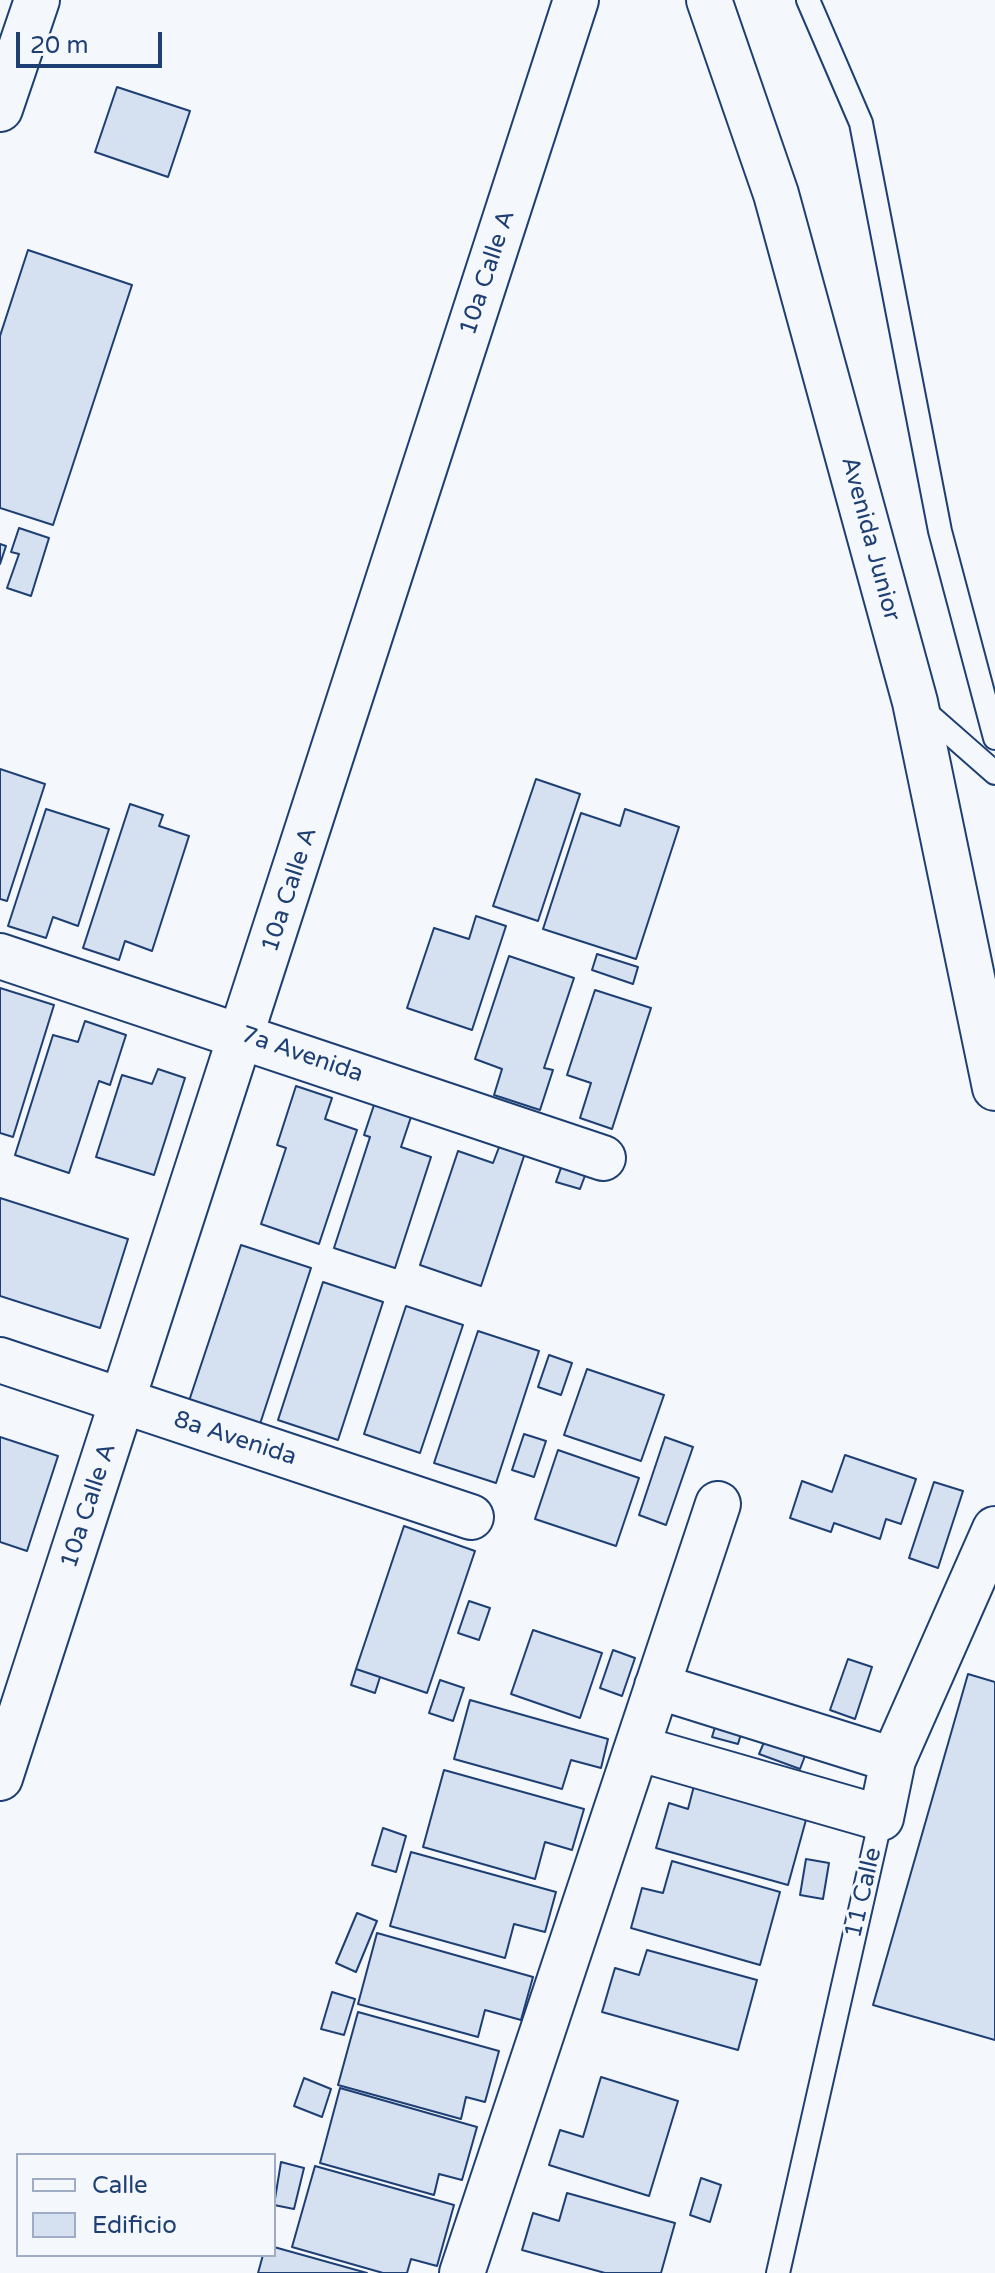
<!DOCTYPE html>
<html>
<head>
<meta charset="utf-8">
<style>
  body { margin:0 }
  #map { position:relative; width:995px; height:2273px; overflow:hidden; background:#f4f7fb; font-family:"Varela Round",sans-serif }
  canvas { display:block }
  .legend { position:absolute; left:16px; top:2153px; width:260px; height:104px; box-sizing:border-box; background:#f4f7fb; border:2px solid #9eadc5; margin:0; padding:10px 14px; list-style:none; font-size:24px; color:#1d3f73 }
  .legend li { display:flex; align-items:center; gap:16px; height:40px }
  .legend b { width:40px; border:2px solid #9eadc5 }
  .scale { position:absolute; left:16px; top:32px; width:146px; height:36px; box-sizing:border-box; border:4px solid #1d3f73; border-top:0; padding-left:10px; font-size:24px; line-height:28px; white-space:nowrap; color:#1d3f73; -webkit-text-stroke:6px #f4f7fb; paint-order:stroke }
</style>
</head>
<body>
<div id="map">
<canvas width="995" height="2273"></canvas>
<ul class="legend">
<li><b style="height:10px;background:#f4f7fb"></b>Calle</li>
<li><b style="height:22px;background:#d5e0f0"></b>Edificio</li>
</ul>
<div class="scale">20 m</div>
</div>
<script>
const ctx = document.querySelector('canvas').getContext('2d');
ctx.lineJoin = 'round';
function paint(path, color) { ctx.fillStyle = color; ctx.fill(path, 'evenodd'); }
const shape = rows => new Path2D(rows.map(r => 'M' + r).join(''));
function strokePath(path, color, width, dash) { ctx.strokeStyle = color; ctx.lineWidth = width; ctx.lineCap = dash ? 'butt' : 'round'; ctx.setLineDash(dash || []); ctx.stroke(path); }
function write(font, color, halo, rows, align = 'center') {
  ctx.font = font + ' "Varela Round",sans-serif'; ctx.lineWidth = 6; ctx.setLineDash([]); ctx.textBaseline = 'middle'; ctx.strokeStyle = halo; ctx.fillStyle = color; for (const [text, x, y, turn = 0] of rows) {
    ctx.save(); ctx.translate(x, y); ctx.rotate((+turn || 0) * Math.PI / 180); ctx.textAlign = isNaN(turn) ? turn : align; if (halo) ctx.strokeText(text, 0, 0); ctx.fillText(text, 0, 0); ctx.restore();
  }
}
const building = shape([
  [117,87,190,111,168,177,95,152,117,87],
  [28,250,132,285,53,525,0,508,0,336,28,250],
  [19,528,49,538,31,596,7,588,19,554,11,552,19,528],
  [0,544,6,546,0,564,0,544],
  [0,769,45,784,7,901,0,899,0,769],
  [536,779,580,794,538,921,493,906,536,779],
  [130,804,163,815,159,826,189,836,152,951,125,941,119,960,83,948,130,804],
  [46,809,109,829,78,926,53,917,46,938,8,926,46,809],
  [625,809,679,827,636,959,543,929,581,813,620,826,625,809],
  [476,916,506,926,472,1030,407,1008,434,928,469,939,476,916],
  [597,954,638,967,633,984,592,970,597,954],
  [509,956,574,978,544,1068,553,1070,540,1110,494,1095,502,1069,475,1059,509,956],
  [0,988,54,1005,13,1137,0,1133,0,988],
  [595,990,651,1008,612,1129,580,1118,591,1083,567,1075,595,990],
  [85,1021,126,1035,110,1085,99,1081,69,1173,15,1155,53,1035,78,1042,85,1021],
  [158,1069,185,1078,154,1175,96,1157,122,1075,152,1084,158,1069],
  [296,1086,332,1098,325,1119,357,1130,319,1244,261,1224,286,1148,277,1145,296,1086],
  [376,1099,413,1111,401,1147,431,1157,395,1268,334,1248,370,1137,364,1135,376,1099],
  [501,1142,526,1150,481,1286,420,1265,458,1151,493,1163,501,1142],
  [562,1165,586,1173,580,1189,556,1182,562,1165],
  [0,1198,128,1239,100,1328,0,1296,0,1198],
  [241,1245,311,1268,260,1424,189,1401,241,1245],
  [323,1282,383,1302,338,1440,278,1420,323,1282],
  [406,1306,463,1325,420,1453,364,1434,406,1306],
  [478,1331,539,1351,496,1483,434,1463,478,1331],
  [549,1355,572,1363,561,1395,538,1387,549,1355],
  [587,1369,664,1395,641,1461,564,1435,587,1369],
  [524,1434,546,1441,534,1477,512,1470,524,1434],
  [0,1437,58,1456,27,1551,0,1542,0,1437],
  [665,1437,693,1447,666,1525,639,1515,665,1437],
  [558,1450,639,1478,616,1546,535,1519,558,1450],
  [845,1455,916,1479,901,1524,886,1519,880,1539,834,1523,831,1532,790,1518,802,1481,832,1492,845,1455],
  [934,1482,963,1491,938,1568,909,1558,934,1482],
  [404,1526,475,1551,427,1693,356,1669,404,1526],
  [469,1601,490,1608,479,1640,458,1633,469,1601],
  [533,1630,602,1653,580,1718,511,1694,533,1630],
  [613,1650,635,1658,622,1696,600,1688,613,1650],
  [848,1659,872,1667,855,1719,830,1710,848,1659],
  [356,1669,380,1677,375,1693,351,1685,356,1669],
  [968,1674,995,1682,995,2040,873,2005,968,1674],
  [440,1680,464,1688,453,1721,429,1713,440,1680],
  [470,1700,608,1739,601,1768,571,1760,562,1789,454,1759,470,1700],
  [718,1717,744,1724,738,1744,712,1737,718,1717],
  [768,1733,808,1748,800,1769,759,1754,768,1733],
  [444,1770,584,1809,572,1850,545,1842,535,1879,423,1847,444,1770],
  [696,1778,809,1809,788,1885,656,1848,669,1803,688,1809,696,1778],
  [383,1828,406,1836,396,1872,372,1865,383,1828],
  [411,1852,556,1892,545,1932,514,1924,505,1958,390,1926,411,1852],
  [806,1859,829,1863,823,1899,800,1895,806,1859],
  [672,1861,780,1892,760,1965,631,1928,642,1888,663,1893,672,1861],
  [357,1913,377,1921,356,1972,336,1963,357,1913],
  [377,1933,533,1977,521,2020,485,2010,478,2037,358,2004,377,1933],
  [647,1950,757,1980,738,2050,602,2012,615,1968,639,1975,647,1950],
  [332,1992,355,1999,344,2035,321,2029,332,1992],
  [358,2012,499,2051,485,2102,466,2097,461,2119,338,2085,358,2012],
  [601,2077,678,2101,649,2196,549,2165,560,2130,583,2137,601,2077],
  [304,2078,331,2089,322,2117,294,2106,304,2078],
  [340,2088,477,2127,462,2180,439,2174,434,2195,320,2163,340,2088],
  [281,2162,304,2168,294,2209,274,2205,281,2162],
  [315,2166,454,2205,437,2266,411,2259,407,2273,383,2273,292,2247,315,2166],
  [701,2178,721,2185,710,2222,690,2215,701,2178],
  [567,2193,675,2223,661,2273,605,2273,522,2250,533,2213,559,2221,567,2193],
  [274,2247,367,2273,258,2273,263,2255,274,2255,274,2247]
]);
paint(building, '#d5e0f0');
strokePath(building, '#1d3f73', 2);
const lane = shape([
  [808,0,861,123,940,531,995,738],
  [921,708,995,773],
  [778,2273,881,1818]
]);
const street = shape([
  [0,109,37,0],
  [0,956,603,1158],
  [0,1360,471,1517],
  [657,1686,893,1760],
  [637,1748,881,1818,893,1760,995,1529],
  [0,1778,576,0],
  [462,2273,718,1504]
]);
const secondary = shape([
  [709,0,776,194,915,702,995,1088]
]);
strokePath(lane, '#1d3f73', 26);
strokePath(street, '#1d3f73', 48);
strokePath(secondary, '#1d3f73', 48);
strokePath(lane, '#f4f7fb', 22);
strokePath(street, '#f4f7fb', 44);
strokePath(secondary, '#f4f7fb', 44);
write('24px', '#1d3f73', '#f4f7fb', [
  ["10a Calle A",488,273,-72],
  ["Avenida Junior",870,539,75],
  ["10a Calle A",290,890,-72],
  ["7a Avenida",302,1055,19],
  ["8a Avenida",235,1439,18],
  ["10a Calle A",89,1506,-72],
  ["11 Calle",864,1893,-77]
]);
</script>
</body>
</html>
